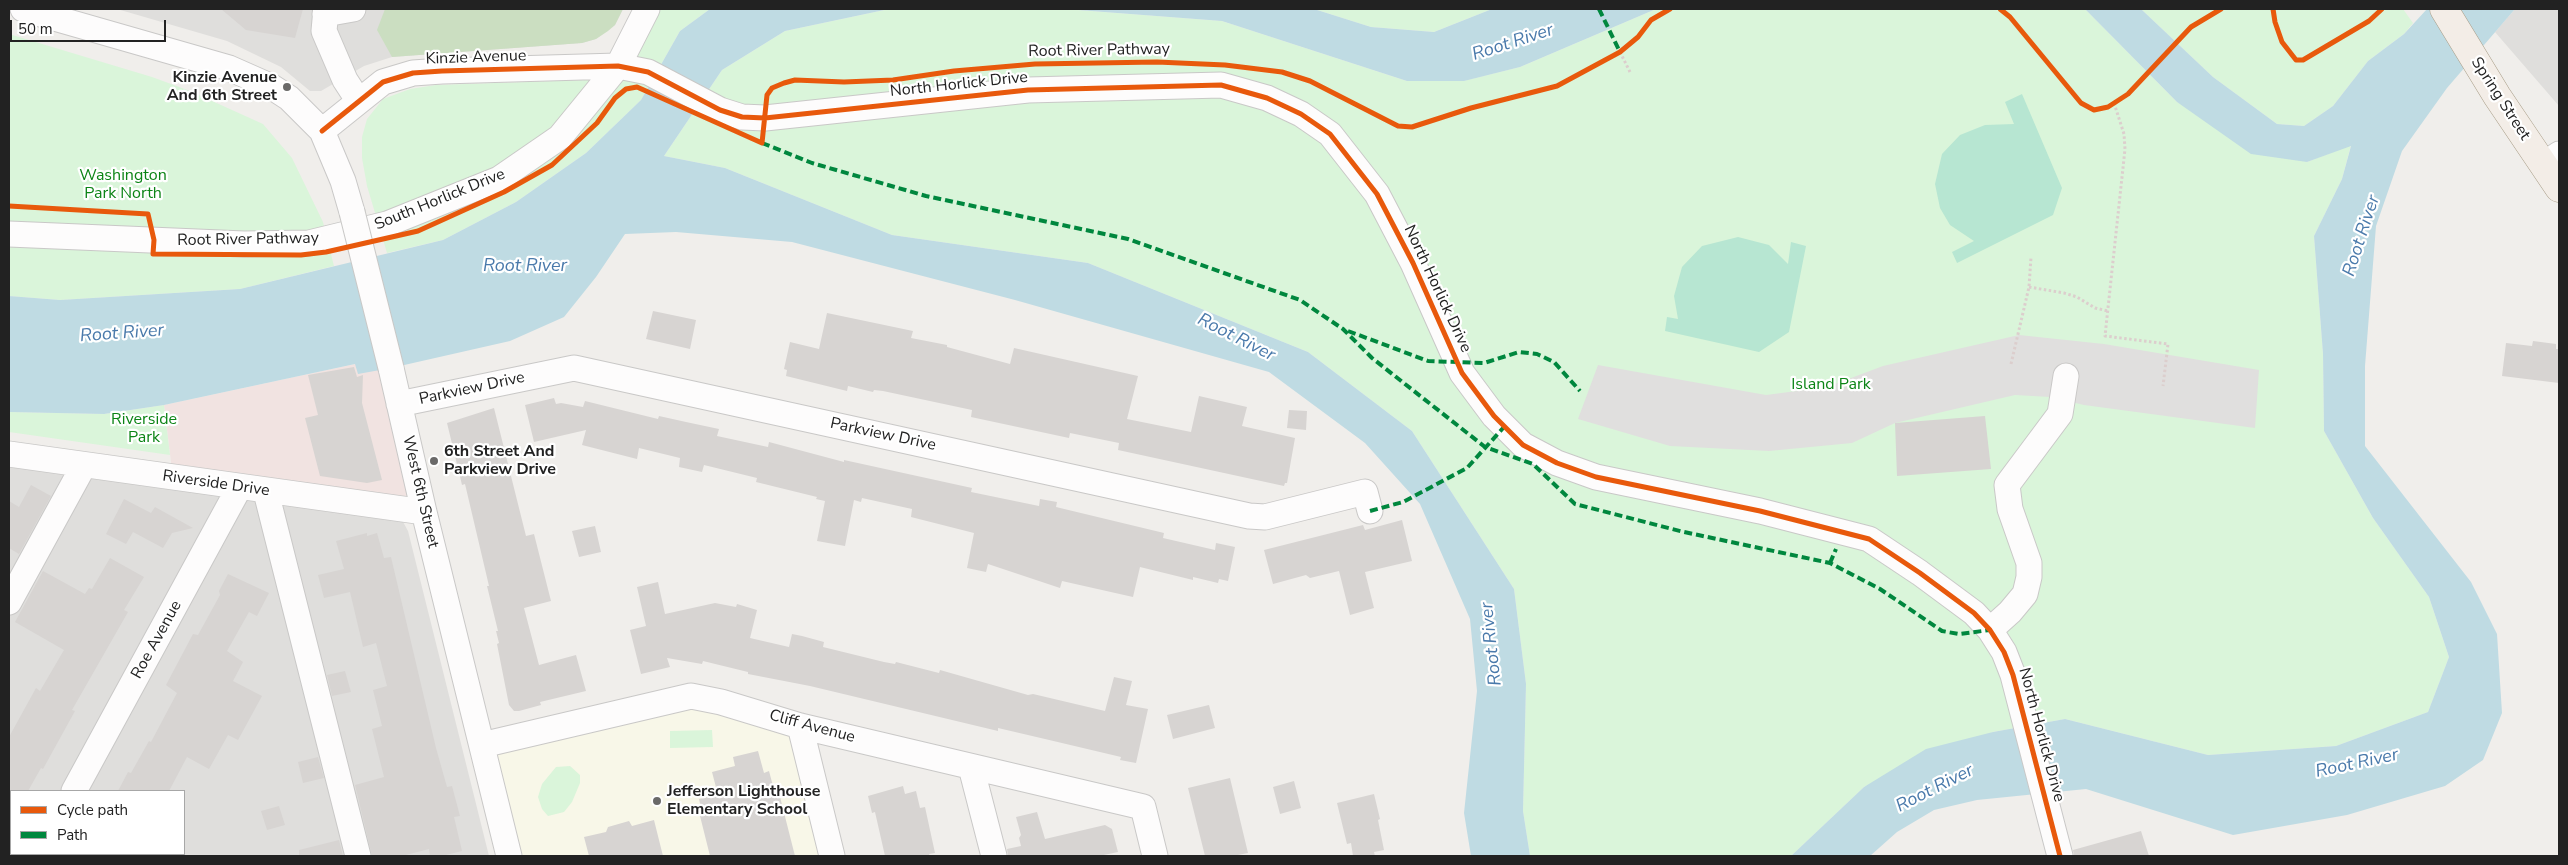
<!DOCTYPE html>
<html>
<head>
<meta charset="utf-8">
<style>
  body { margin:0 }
  #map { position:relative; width:2568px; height:865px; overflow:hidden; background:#f0eeeb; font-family:"Nunito Sans",sans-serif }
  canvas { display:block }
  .frame { position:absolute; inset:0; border:10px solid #222; pointer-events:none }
  .legend { position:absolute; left:10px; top:790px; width:175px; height:65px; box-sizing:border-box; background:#fff; border:1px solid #a7a7a7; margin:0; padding:6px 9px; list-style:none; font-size:15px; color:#222 }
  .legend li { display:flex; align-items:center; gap:10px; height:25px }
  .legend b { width:25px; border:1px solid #a7a7a7 }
  .scale { position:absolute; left:10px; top:20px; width:156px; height:22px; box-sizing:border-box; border:2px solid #222; border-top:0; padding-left:6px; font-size:15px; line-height:18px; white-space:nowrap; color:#222; -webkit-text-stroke:4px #fff; paint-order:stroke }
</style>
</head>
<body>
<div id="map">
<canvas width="2568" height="865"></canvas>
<div class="frame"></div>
<ul class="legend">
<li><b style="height:6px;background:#e8590c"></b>Cycle path</li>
<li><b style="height:6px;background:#00873e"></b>Path</li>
</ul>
<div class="scale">50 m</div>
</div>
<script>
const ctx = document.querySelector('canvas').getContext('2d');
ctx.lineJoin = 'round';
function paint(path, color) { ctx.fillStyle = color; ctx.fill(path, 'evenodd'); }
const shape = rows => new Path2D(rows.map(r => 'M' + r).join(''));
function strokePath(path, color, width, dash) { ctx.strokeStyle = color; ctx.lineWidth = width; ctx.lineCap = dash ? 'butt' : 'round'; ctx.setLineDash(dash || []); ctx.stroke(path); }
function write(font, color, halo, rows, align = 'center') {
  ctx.font = font + ' "Nunito Sans",sans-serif'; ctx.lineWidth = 4.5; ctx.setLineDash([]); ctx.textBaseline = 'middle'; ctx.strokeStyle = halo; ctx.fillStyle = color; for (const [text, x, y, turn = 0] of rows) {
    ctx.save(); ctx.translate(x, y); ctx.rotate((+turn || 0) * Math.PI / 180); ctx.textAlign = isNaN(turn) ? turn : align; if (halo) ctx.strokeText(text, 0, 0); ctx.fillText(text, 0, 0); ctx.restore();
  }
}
paint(shape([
  [117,9,623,9,615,25,596,39,582,43,392,57,364,66,321,91,310,91,281,67,227,41],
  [2515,9,2559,9,2559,106,2495,32],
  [9,463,402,520,408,531,489,856,9,856],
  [11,791,184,791,184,854,11,854]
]), '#dfdedc');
paint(shape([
  [355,364,391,368,424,512,173,478,164,405]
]), '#f1e3e1');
paint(shape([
  [691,696,800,726,832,856,509,856,482,745]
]), '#f8f7e8');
paint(shape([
  [385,9,623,9,615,25,608,31,596,39,582,43,392,57,377,30]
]), '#cbdec1');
paint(shape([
  [660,9,710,9,680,31,641,100,586,153,516,202,443,240,387,253,367,186,362,158,362,137,367,119,383,99,410,89,436,85,615,79],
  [889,9,1065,9,1222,21,1407,81,1463,81,1520,67,1656,9,2085,9,2177,102,2307,162,2351,145,2342,179,2314,236,2323,354,2324,431,2373,518,2429,597,2449,657,2428,712,2336,746,2208,755,2065,719,1993,732,1864,787,1791,856,1530,856,1523,811,1526,684,1514,589,1412,431,1308,352,1088,263,892,235,725,168,664,156,722,70,785,31],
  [1314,9,1492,9,1434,32,1371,27],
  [2141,9,2403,9,2413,23,2404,34,2368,61,2333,106,2304,126,2277,124,2213,77],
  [9,34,152,77,190,91,263,124,292,158,323,222,334,266,240,289,60,300,9,296],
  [164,405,170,455,9,432,9,412,104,414],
  [712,730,713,747,670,748,670,731],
  [570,766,580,775,580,783,572,802,564,812,548,816,542,809,538,797,542,784,556,767]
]), '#daf5da');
paint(shape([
  [2022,94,2062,188,2053,215,1957,263,1952,252,1974,241,1950,225,1940,208,1935,184,1942,154,1960,135,1985,125,2014,124,2005,102],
  [1738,237,1769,245,1788,264,1791,242,1806,246,1789,332,1759,352,1665,331,1667,317,1678,319,1674,296,1682,267,1702,246]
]), '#b7e6d2');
paint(shape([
  [2019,335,2104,344,2259,370,2255,428,2084,405,2050,397,2015,395,1895,423,1852,443,1769,451,1670,446,1578,419,1598,365,1766,395,1827,387,1883,366]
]), '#e0dfde');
paint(shape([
  [710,9,889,9,785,31,722,70,664,156,725,168,892,235,1088,263,1308,352,1412,431,1514,589,1526,684,1523,811,1530,856,1471,856,1464,813,1477,691,1470,619,1420,504,1365,443,1269,372,1015,300,792,242,676,232,625,234,596,277,564,317,510,341,391,368,358,374,355,364,164,405,104,414,9,412,9,296,60,300,240,289,443,240,516,202,586,153,641,100,680,31],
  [1065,9,1314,9,1371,27,1434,32,1492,9,1656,9,1520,67,1464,81,1407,81,1222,21],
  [2085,9,2141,9,2213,77,2277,124,2304,126,2333,106,2368,61,2404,34,2427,9,2515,9,2447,88,2402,151,2376,226,2365,366,2365,446,2471,582,2497,634,2502,713,2483,760,2445,786,2347,815,2233,835,2086,789,1977,800,1934,810,1897,832,1870,856,1791,856,1864,787,1926,749,1993,732,2065,719,2208,755,2336,746,2428,712,2449,657,2429,597,2373,518,2324,431,2323,354,2314,236,2342,179,2351,146,2307,162,2251,154,2177,102]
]), '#bfdbe3');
paint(shape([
  [221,9,303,9,295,38,246,30],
  [653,311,696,320,690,349,646,339],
  [827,313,913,331,911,338,947,345,947,347,1010,364,1014,348,1138,376,1127,419,1191,432,1199,396,1247,407,1242,426,1295,438,1287,483,1285,483,1284,486,1118,450,1119,443,1070,433,1069,438,971,417,972,410,883,391,874,390,873,392,848,386,847,391,786,376,787,370,784,369,790,342,819,349],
  [2533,341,2556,344,2556,349,2559,349,2559,383,2502,376,2506,343,2532,346],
  [354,367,357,377,363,375,362,403,382,480,367,483,320,476,305,418,318,415,308,375],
  [554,398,556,404,561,403,583,407,585,401,658,419,659,416,686,422,719,429,717,436,768,447,769,442,844,462,844,460,972,488,971,492,1039,506,1040,499,1057,502,1056,507,1164,533,1163,538,1215,550,1216,543,1235,547,1228,581,1219,579,1218,583,1193,577,1193,580,1140,567,1133,597,1062,581,1060,588,988,564,986,572,967,568,974,533,911,517,912,509,862,498,861,502,854,500,845,546,817,541,825,501,816,499,817,497,756,482,757,478,704,465,702,472,679,467,680,458,639,448,637,459,582,445,586,430,534,442,525,405],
  [494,408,526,536,534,534,551,601,524,608,539,665,576,655,586,691,540,702,541,705,519,711,514,711,509,705,497,644,499,643,496,631,498,631,487,586,489,586,465,484,462,485,447,423],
  [1289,410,1307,411,1306,430,1287,428],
  [1985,416,1991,469,1897,476,1895,423],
  [31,485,51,496,19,554,9,548,9,501,19,507],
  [124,499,151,513,155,507,193,528,172,533,163,548,133,532,126,544,106,534],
  [1402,520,1412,561,1365,572,1374,608,1350,615,1339,571,1310,578,1306,575,1273,584,1264,550,1363,525,1365,530],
  [595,526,601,552,579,557,572,531],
  [367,533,367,536,377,533,384,558,391,557,436,748,447,787,452,786,460,816,454,817,462,851,442,856,430,856,429,849,402,856,372,856,355,785,384,777,372,729,382,726,373,690,387,686,376,643,363,647,350,592,324,598,318,575,344,569,336,541],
  [110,558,144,577,124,610,128,612,72,710,75,711,43,769,41,768,28,791,9,791,9,737,36,688,40,691,64,650,15,622,43,571,85,594,89,588,92,589],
  [228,574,269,593,257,616,249,612,227,651,243,662,233,681,262,696,238,740,228,735,209,769,187,757,169,791,118,791,128,772,131,773,149,741,151,742,177,693,166,685,193,634,198,635,220,595,219,591],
  [658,582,665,614,715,603,736,607,737,604,757,610,750,638,789,647,792,634,802,636,824,642,823,647,884,662,895,664,896,662,939,673,940,670,1028,695,1033,694,1105,711,1114,677,1132,681,1126,705,1148,709,1136,763,1120,760,1121,757,1045,739,998,728,998,731,810,686,748,674,748,672,703,661,702,664,667,658,670,667,641,674,630,630,646,626,637,587],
  [345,671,351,692,332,696,327,675],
  [1209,705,1215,728,1173,739,1167,715],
  [758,751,764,773,769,771,773,786,777,785,795,856,710,856,698,808,701,808,699,799,718,795,712,772,735,766,733,757],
  [318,757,324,778,303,783,298,762],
  [1230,778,1248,853,1233,856,1205,856,1188,788],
  [1294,781,1301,808,1280,814,1273,787],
  [903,786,905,794,916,791,920,808,925,807,935,853,929,854,930,856,885,856,875,812,872,813,868,796],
  [1374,794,1380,819,1378,820,1384,850,1374,852,1375,856,1353,856,1351,843,1347,844,1337,803],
  [279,806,285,825,267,830,261,811],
  [1037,812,1045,839,1105,825,1112,829,1118,852,1099,856,1008,856,1007,849,1021,846,1019,838,1021,835,1016,817],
  [654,820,663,856,589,856,584,837,606,832,608,827,629,821,632,826],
  [2141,831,2149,856,2074,856,2073,850],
  [339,840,343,856,299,856,299,850]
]), '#d7d4d2');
const minor = shape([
  [23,9,229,68,272,87,289,98,322,131,343,181,352,212],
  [326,9,324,31,345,80,358,100],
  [325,14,353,9],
  [322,131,383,82,413,73,442,71,618,66,648,72,720,110,742,117,765,118,1028,90,1221,85,1267,98,1301,114,1330,134,1377,194,1413,263,1462,373,1494,416,1523,445,1557,463,1596,477,1760,511,1869,539,1920,573,1974,613,1990,630,2004,652,2013,675,2060,856],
  [2543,165,2559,154],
  [9,234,244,244,309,243,387,224,499,179,560,137,618,66,647,9],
  [391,368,424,512,509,856],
  [399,404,574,368,1249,516,1265,517,1365,492,1370,511],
  [9,454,424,512],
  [266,492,358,856],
  [9,602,84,465],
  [1990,630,2010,612,2025,594,2029,577,2029,563,2010,509,2007,485,2060,414,2066,376],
  [800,726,832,856],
  [482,745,691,696,721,702,800,726,1143,807,1155,856],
  [971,767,994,856],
  [74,791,239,488],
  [39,856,40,854]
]);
const major = shape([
  [2444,9,2497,96,2559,188]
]);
strokePath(minor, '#c9c8c7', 27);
strokePath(major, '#a79c86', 29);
strokePath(shape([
  [1620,52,1630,72],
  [2114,103,2124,134,2125,149,2105,336,2168,344,2163,386],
  [2029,287,2064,293,2077,297,2095,308,2108,311],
  [2011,364,2029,287,2031,257]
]), '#dccecd', 3, [2.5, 2.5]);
strokePath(minor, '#fdfcfc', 25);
strokePath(major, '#f3ede7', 28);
const minorBridge = shape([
  [352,212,391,368]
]);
strokePath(minorBridge, '#c9c8c7', 27, []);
strokePath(minorBridge, '#fdfcfc', 25);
strokePath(shape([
  [1599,9,1620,52],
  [762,143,812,163,926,196,1128,239,1300,300,1343,329,1372,358,1485,447,1533,464,1575,504,1684,532,1830,563,1880,589,1942,631,1959,634,1990,630],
  [1348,331,1428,361,1484,363,1519,352,1537,354,1554,362,1580,391],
  [1370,511,1403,502,1467,468,1504,427],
  [1830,563,1836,549]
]), '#00873e', 4, [8, 4]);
strokePath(shape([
  [2000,9,2010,17,2081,103,2094,110,2108,107,2128,94,2191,27,2221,9],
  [2273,9,2275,22,2282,42,2296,60,2303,60,2369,21,2382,9],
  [322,131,383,82,413,73,442,71,618,66,648,72,720,110,742,117,765,118,1028,90,1221,85,1267,98,1301,114,1330,134,1377,194,1413,263,1462,373,1494,416,1523,445,1557,463,1596,477,1760,511,1869,539,1920,573,1974,613,1990,630,2004,652,2013,675,2060,856],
  [9,206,148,214,154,240,153,254,301,255,326,252,418,231,504,192,552,165,597,123,615,98,626,89,637,87,762,143,767,95,772,88,784,83,795,80,844,82,893,80,954,71,1035,64,1157,62,1225,65,1282,72,1310,81,1398,126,1412,127,1471,108,1557,86,1620,52,1638,37,1651,20,1670,9]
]), '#e8590c', 5);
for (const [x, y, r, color] of [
  [287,87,5,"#6a6968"],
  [434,461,5,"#6a6968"],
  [657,801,5,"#6a6968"]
]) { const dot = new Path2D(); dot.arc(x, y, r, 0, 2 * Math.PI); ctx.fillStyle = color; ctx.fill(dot); strokePath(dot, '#fff', 2); }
write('16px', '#222', '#fff', [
  ["Root River Pathway",1099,51,-1],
  ["Kinzie Avenue",476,58,-2],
  ["North Horlick Drive",959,85,-6],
  ["Spring Street",2500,99,57],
  ["South Horlick Drive",440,200,-22],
  ["Root River Pathway",248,240,-1],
  ["North Horlick Drive",1437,289,65],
  ["Parkview Drive",472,389,-12],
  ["Parkview Drive",883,435,12],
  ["Riverside Drive",216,484,8],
  ["West 6th Street",420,492,77],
  ["Roe Avenue",157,640,-61],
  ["Cliff Avenue",812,727,15],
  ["North Horlick Drive",2041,735,75]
]);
write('bold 16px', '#222', '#fff', [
  ["Kinzie Avenue",277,78,"right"],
  ["And 6th Street",277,96,"right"],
  ["6th Street And",444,452],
  ["Parkview Drive",444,470],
  ["Jefferson Lighthouse",667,792],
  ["Elementary School",667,810]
], 'left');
write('16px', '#0c8416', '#fff', [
  ["Washington",123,176],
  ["Park North",123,194],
  ["Island Park",1831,385],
  ["Riverside",144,420],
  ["Park",144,438]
]);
write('italic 18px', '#4a7aab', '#fff', [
  ["Root River",1513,43,-18],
  ["Root River",2362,236,-72],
  ["Root River",525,267],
  ["Root River",122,334,-4],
  ["Root River",1236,338,27],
  ["Root River",1492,644,-96],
  ["Root River",2357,764,-12],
  ["Root River",1935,789,-27]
]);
</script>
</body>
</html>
